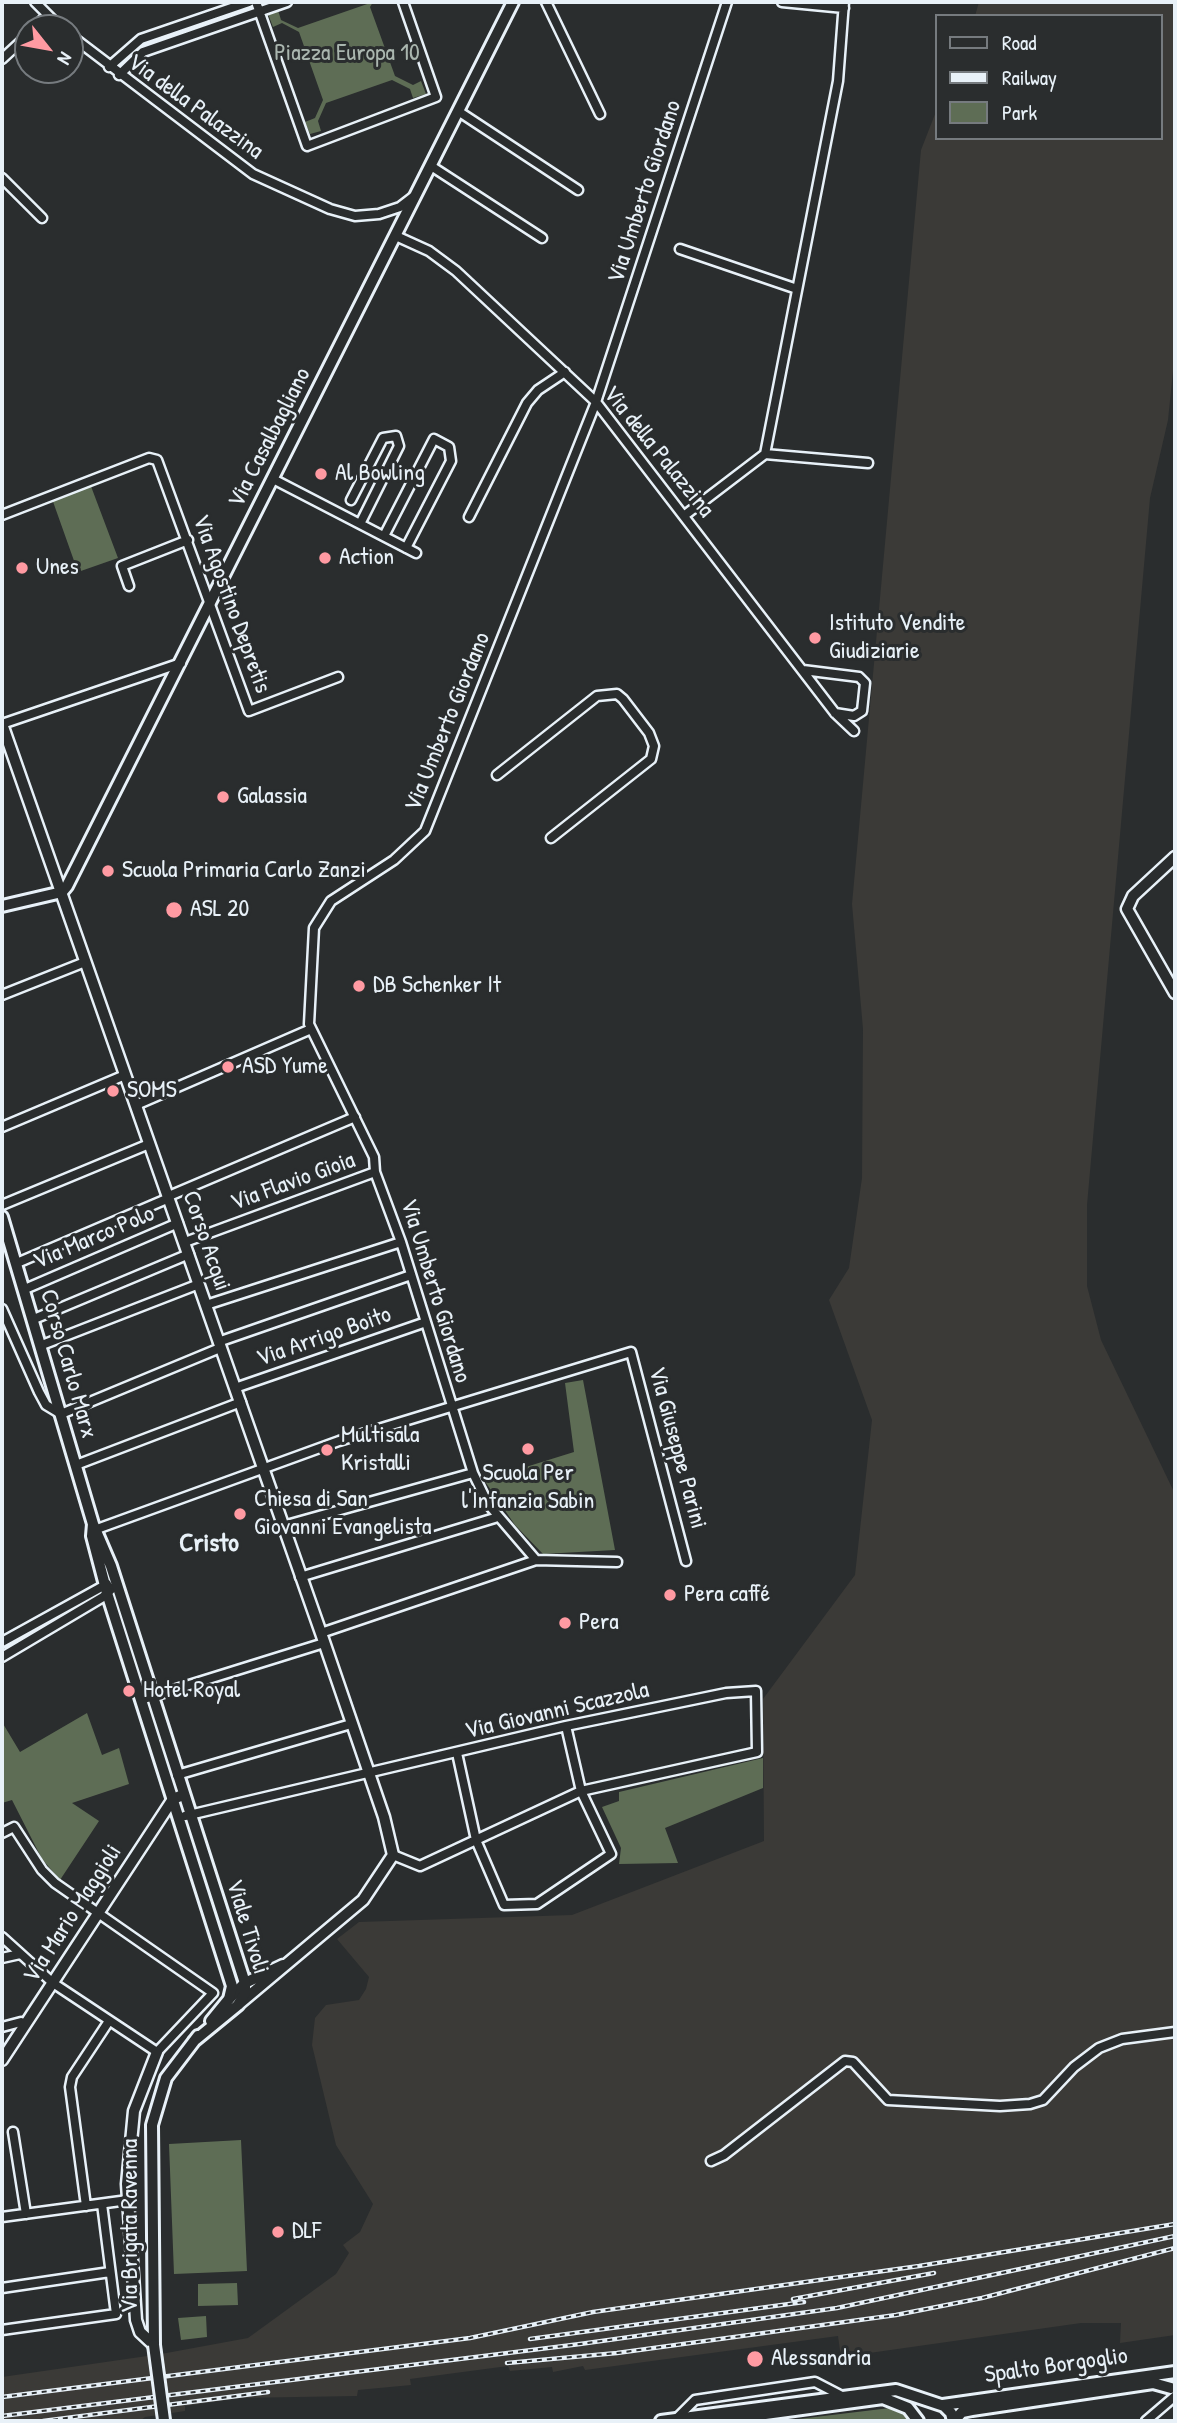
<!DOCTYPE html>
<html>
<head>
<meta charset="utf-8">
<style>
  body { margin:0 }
  #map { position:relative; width:1177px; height:2423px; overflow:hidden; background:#2a2d2e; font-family:"Patrick Hand",sans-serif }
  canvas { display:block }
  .frame { position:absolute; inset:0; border:4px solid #e8f1f8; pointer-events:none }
  .legend { position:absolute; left:935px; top:14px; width:228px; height:126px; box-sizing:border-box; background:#2a2d2e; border:2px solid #767b7f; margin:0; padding:9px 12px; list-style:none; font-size:21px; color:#e8f1f8 }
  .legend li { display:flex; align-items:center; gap:14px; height:35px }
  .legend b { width:35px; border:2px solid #767b7f }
  .north { position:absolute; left:14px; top:14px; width:70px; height:70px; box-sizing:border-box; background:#2a2d2e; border:2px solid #767b7f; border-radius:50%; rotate:121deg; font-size:19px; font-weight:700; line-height:28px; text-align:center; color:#e8f1f8 }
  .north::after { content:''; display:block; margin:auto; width:24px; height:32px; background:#ff9aa2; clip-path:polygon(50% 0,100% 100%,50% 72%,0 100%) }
</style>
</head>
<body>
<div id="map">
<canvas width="1177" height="2423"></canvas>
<div class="frame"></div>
<ul class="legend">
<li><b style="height:9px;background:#2a2d2e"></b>Road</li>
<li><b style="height:9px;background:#e8f1f8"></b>Railway</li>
<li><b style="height:19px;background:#5e6d55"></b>Park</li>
</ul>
<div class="north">N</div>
</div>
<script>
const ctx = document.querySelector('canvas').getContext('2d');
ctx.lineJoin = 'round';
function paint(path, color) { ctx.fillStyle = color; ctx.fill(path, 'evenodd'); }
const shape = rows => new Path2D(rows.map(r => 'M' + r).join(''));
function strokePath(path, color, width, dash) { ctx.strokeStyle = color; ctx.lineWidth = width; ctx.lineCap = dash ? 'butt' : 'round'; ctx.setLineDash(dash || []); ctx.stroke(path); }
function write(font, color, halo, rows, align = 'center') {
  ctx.font = font + ' "Patrick Hand",sans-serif'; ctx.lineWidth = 6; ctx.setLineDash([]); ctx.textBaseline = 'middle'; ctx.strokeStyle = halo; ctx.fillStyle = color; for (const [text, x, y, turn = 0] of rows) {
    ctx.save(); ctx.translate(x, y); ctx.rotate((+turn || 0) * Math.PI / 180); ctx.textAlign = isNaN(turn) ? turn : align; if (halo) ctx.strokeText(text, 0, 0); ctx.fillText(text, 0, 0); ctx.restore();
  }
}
paint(shape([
  [979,2,1175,2,1175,352,1168,420,1150,498,1087,1205,1087,1286,1101,1340,1175,1494,1175,2335,1120,2343,1121,2323,1081,2323,841,2357,838,2336,585,2370,583,2366,553,2372,552,2367,510,2371,508,2366,410,2379,411,2385,358,2390,357,2396,239,2398,185,2406,185,2411,145,2417,140,2421,2,2421,2,2377,161,2354,248,2338,336,2274,349,2253,343,2245,360,2232,373,2204,336,2145,312,2045,315,2018,326,2005,359,2000,366,1989,369,1977,337,1939,359,1922,572,1915,764,1841,763,1699,855,1575,872,1420,829,1300,849,1268,862,1178,863,1029,852,904,921,150,937,109,937,138,1161,138,1161,16,975,16]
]), '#3b3a37');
paint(shape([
  [373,2,370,7,395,76,413,85,421,81,426,94,413,98,410,89,392,80,326,103,318,121,321,131,310,134,305,122,315,118,323,100,299,32,282,23,273,27,268,14,278,10,281,20,298,28],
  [89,481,118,558,78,572,51,496],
  [583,1380,615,1550,543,1554,515,1525,484,1480,574,1452,565,1383],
  [87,1713,102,1755,119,1748,129,1784,72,1803,99,1821,60,1880,42,1859,12,1800,2,1803,2,1722,20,1752],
  [763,1758,763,1788,665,1828,678,1863,619,1864,621,1848,602,1807,619,1801,619,1792],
  [241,2140,247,2271,174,2274,169,2144],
  [237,2283,238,2305,198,2306,198,2284],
  [206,2316,207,2337,181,2340,178,2318],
  [890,2408,899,2410,909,2421,782,2421]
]), '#5e6d55');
const minor = shape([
  [35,2,61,28],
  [256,2,307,146,436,97,403,2],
  [546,2,600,114],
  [782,2,844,8],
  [35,28,46,16],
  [70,35,253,174,330,209,355,216,379,214,400,207,413,197],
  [2,59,28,35],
  [109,67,141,39,249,2],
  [119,75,143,52,287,2],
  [458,111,578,190],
  [431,166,542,238],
  [2,178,42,218],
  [396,236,429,251,456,271,596,402,835,713,854,731],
  [680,249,797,289],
  [765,454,868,463],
  [273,479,416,553],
  [351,500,383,438,396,436,399,446,360,524],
  [2,515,149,458,157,460,249,711,338,677],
  [685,515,765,454,838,81,844,2],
  [469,517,527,403,538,390,565,372],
  [384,536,434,439,449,447,451,461,406,548],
  [129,586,122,566,188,540],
  [803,670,859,677,865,683,862,711,854,716,835,713],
  [2,724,181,663],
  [497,775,597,696,617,694,623,699,649,733,654,746,651,759,551,838],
  [2,995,85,962],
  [136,1105,311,1029],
  [2,1127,125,1075],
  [169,1196,355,1117],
  [2,1205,149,1144],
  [185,1242,375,1172],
  [17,1263,169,1198],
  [25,1289,178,1223],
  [206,1305,401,1242],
  [2,1309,39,1392,46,1405,61,1414,220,1348],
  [34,1319,189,1254],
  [218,1342,411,1275],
  [42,1345,199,1284],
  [235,1388,426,1322],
  [76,1465,241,1402],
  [283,1526,473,1473],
  [97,1529,339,1441,631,1352,686,1561],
  [617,1562,536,1560,488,1504,473,1473,401,1242,375,1172,374,1157,309,1024,314,928,331,901,394,860,425,831,596,402,727,2],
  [300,1577,498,1517],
  [321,1633,536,1560],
  [2,1642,107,1584],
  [2,1657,103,1597,117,1584],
  [141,1700,324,1643],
  [457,1753,476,1840,504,1905,537,1904,611,1854,581,1791,566,1726],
  [177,1775,351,1724],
  [185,1816,566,1726,726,1693,756,1691,757,1752,581,1791,420,1866,393,1855],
  [2,1833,14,1827,42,1870,55,1883,213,1993,157,2052,53,1983,2,1937],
  [2,1958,20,1954],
  [2,2027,21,2022,25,2025],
  [13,2132,26,2214],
  [711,2161,724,2155,845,2061,853,2062,888,2100,1000,2106,1030,2104,1043,2100,1074,2067,1099,2048,1122,2039,1175,2032],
  [86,2206,70,2087,72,2077,109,2021],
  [2,2217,128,2200],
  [2,2288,110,2272],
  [2,2330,116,2314,102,2204],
  [677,2418,695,2400,815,2382,842,2396],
  [1146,2421,1174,2397]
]);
const tertiary = shape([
  [2,724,321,1633,384,1817,393,1855,363,1900,239,2004],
  [1175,857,1133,896,1127,909,1175,993],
  [229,1999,245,1983,283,1965],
  [2,2060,173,1799,183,1795],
  [154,2345,140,2332,136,2320,127,2184,134,2111,157,2052]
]);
const secondary = shape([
  [2,906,62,892,67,886,513,2],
  [2,1217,93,1524,111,1566,245,1983,245,1993,238,2005,194,2041],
  [93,1524,92,1536,107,1593,232,1986,229,1999,211,2021],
  [154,2345,152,2125,166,2078,198,2036],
  [943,2405,1175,2372],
  [661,2421,896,2390,944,2406,951,2413,953,2421],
  [714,2421,883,2398,908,2408,918,2421],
  [954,2421,962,2412,972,2410,1153,2383,1171,2388]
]);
strokePath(minor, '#e8f1f8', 13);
strokePath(tertiary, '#e8f1f8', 15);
strokePath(secondary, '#e8f1f8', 16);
strokePath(minor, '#2a2d2e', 8);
strokePath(tertiary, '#2a2d2e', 10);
strokePath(secondary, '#2a2d2e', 10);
const rail = shape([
  [793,2299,934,2273],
  [530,2339,804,2302],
  [507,2363,617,2353,896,2315,982,2298,1175,2248],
  [2,2397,470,2338,593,2312,919,2266,1175,2224],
  [2,2416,580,2344,837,2308,1175,2236],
  [43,2421,268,2392]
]);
strokePath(rail, '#e8f1f8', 4.5);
strokePath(rail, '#2a2d2e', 2, [5]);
const secondaryBridge = shape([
  [154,2345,164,2420]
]);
strokePath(secondaryBridge, '#e8f1f8', 16, []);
strokePath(secondaryBridge, '#2a2d2e', 10);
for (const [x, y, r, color] of [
  [321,474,7,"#ff9aa2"],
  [325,558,7,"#ff9aa2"],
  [22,568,7,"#ff9aa2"],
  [815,638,7,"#ff9aa2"],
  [223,797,7,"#ff9aa2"],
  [108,871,7,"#ff9aa2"],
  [174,910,9,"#ff9aa2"],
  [359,986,7,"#ff9aa2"],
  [228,1067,7,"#ff9aa2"],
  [113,1091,7,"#ff9aa2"],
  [528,1449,7,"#ff9aa2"],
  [327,1450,7,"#ff9aa2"],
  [240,1514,7,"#ff9aa2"],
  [670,1595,7,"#ff9aa2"],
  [565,1623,7,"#ff9aa2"],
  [129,1691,7,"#ff9aa2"],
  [278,2232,7,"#ff9aa2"],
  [755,2359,9,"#ff9aa2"]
]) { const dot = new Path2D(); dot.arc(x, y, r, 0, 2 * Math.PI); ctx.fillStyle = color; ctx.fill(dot); strokePath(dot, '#2a2d2e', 2.5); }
write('24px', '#aab6af', '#2a2d2e', [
  ["Piazza Europa 10",347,54]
]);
write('24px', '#e8f1f8', '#2a2d2e', [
  ["Via della Palazzina",195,107,36],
  ["Via Umberto Giordano",645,192,-72],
  ["Via Casalbagliano",270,438,-63],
  ["Via della Palazzina",658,452,51],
  ["Via Agostino Depretis",231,604,70],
  ["Via Umberto Giordano",448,722,-68],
  ["Via Flavio Gioia",293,1182,-20],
  ["Via Marco Polo",94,1238,-23],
  ["Corso Acqui",206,1241,71],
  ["Via Umberto Giordano",435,1291,73],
  ["Via Arrigo Boito",324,1337,-19],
  ["Corso Carlo Marx",68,1364,74],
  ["Via Giuseppe Parini",677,1448,75],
  ["Via Giovanni Scazzola",557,1711,-13],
  ["Via Mario Maggioli",73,1914,-57],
  ["Viale Tivoli",247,1927,73],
  ["Via Brigata Ravenna",131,2226,-90],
  ["Spalto Borgoglio",1056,2366,-8]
]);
write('24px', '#e8f1f8', '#2a2d2e', [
  ["Al Bowling",335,474],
  ["Action",339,558],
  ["Unes",36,568],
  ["Istituto Vendite",829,624],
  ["Giudiziarie",829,652],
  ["Galassia",237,797],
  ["Scuola Primaria Carlo Zanzi",122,871],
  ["ASL 20",190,910],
  ["DB Schenker It",373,986],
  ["ASD Yume",242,1067],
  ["SOMS",127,1091],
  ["Multisala",341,1436],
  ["Kristalli",341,1464],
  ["Scuola Per",528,1474,"center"],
  ["l'Infanzia Sabin",528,1502,"center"],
  ["Chiesa di San",254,1500],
  ["Giovanni Evangelista",254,1528],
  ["Pera caffé",684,1595],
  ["Pera",579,1623],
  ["Hotel Royal",143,1691],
  ["DLF",292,2232],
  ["Alessandria",771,2359]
], 'left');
write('bold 26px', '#e8f1f8', '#2a2d2e', [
  ["Cristo",209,1544]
]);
</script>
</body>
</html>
